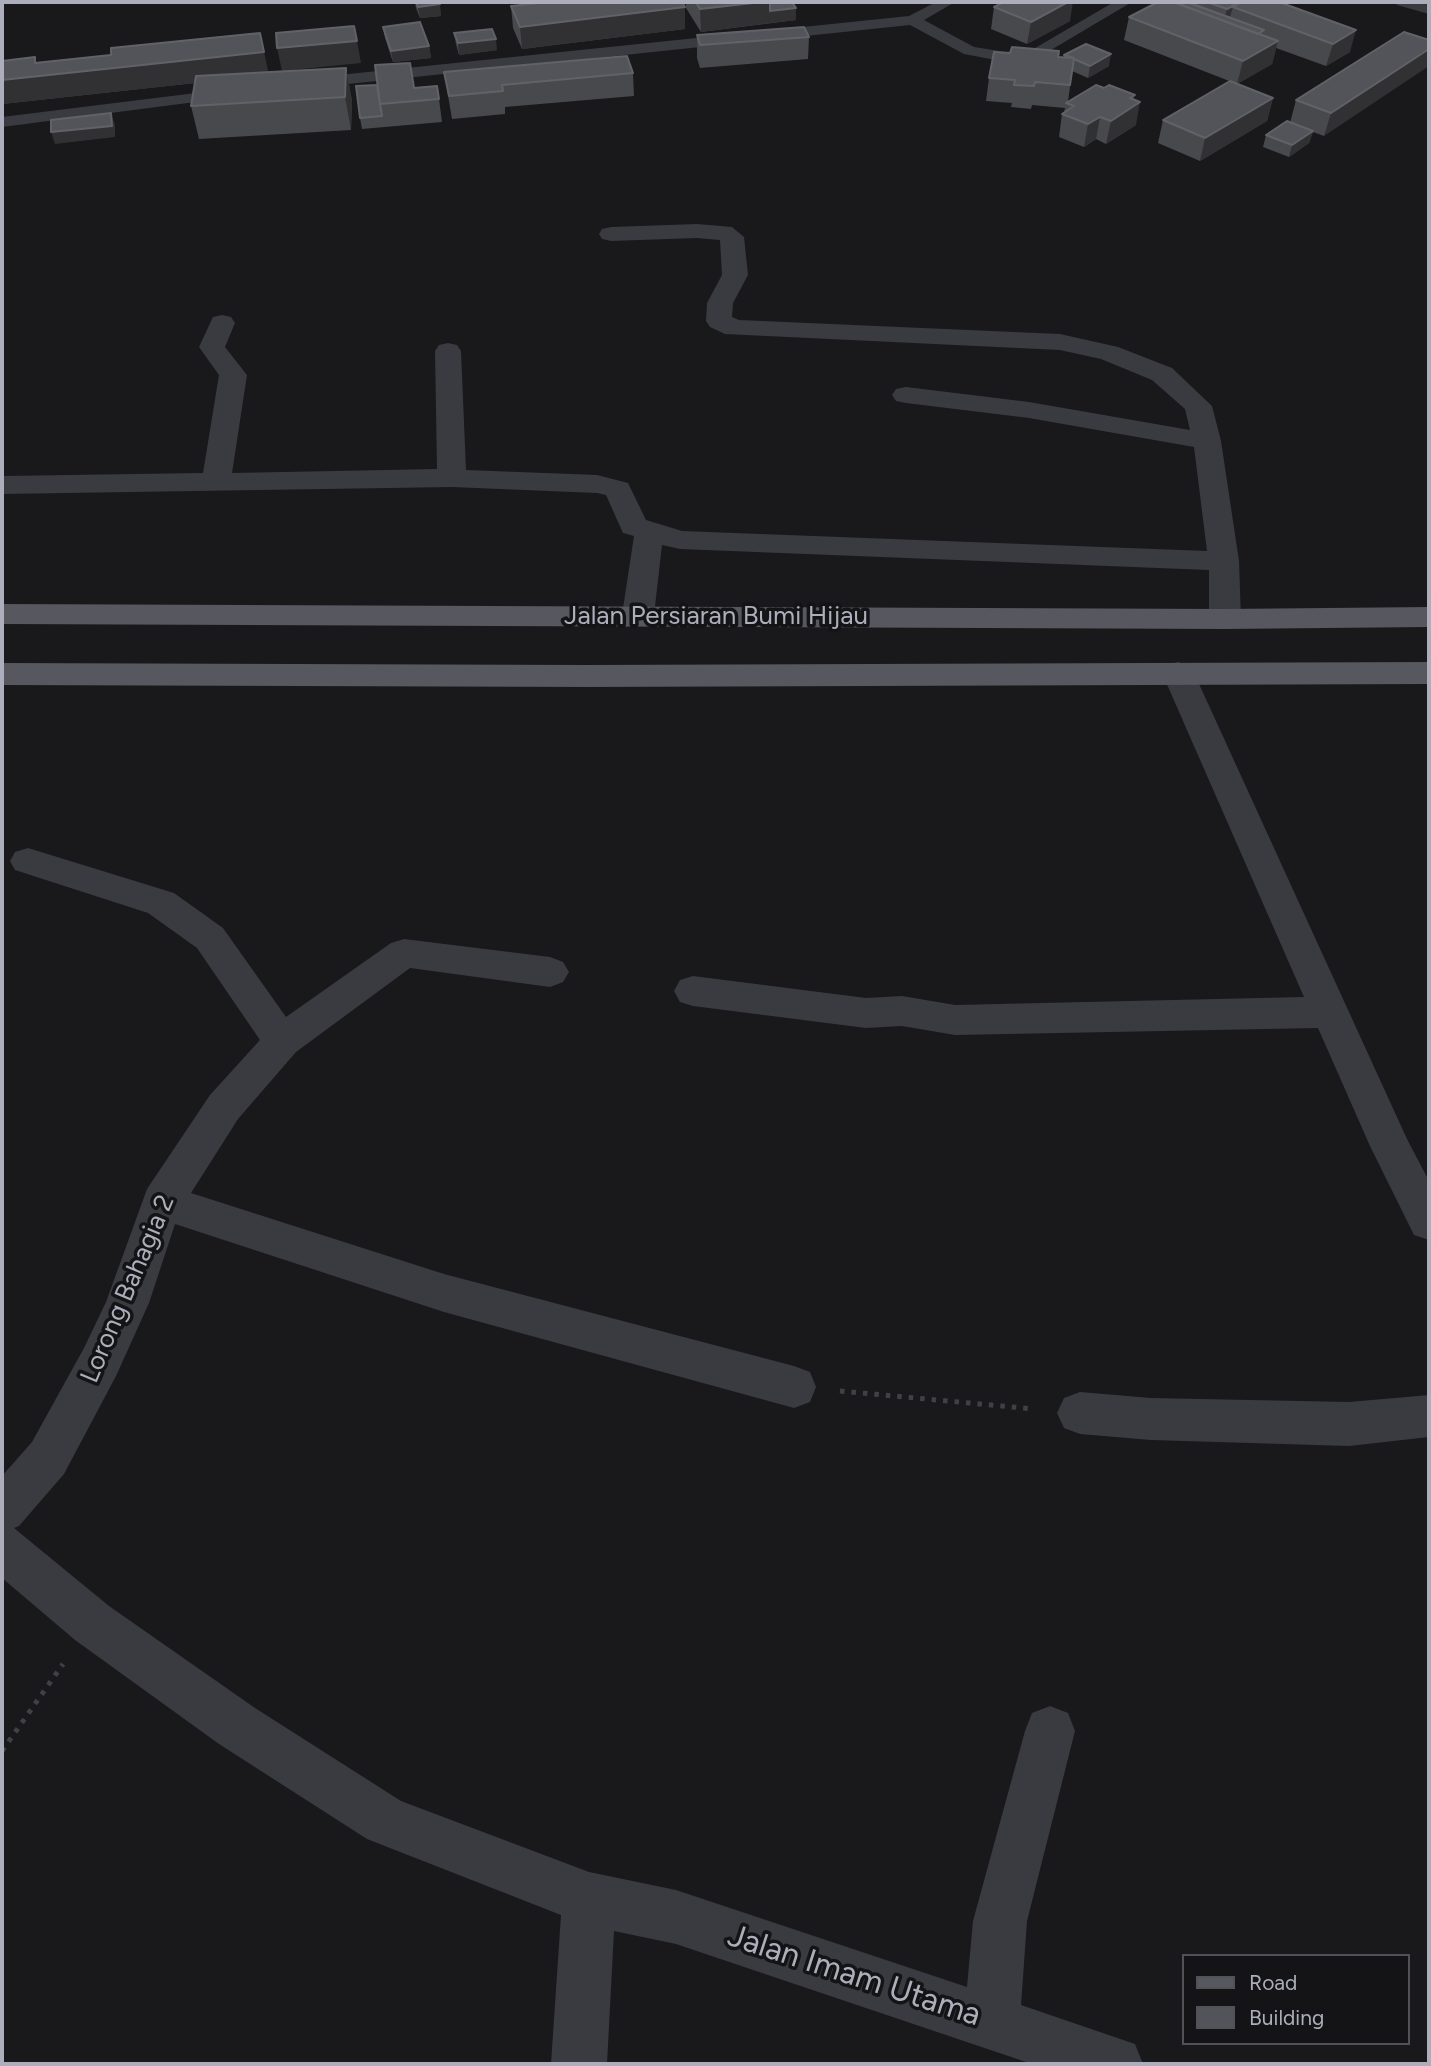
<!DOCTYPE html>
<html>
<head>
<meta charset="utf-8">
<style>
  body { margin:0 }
  #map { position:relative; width:1431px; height:2066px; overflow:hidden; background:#19191b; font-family:Figtree,sans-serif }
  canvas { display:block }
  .frame { position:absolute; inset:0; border:4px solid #acafbb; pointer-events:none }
  .legend { position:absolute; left:1182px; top:1954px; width:228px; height:91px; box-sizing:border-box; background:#141416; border:2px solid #515258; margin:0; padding:9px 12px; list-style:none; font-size:21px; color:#acafbb }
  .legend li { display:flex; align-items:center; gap:14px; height:35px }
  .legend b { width:35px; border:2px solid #515258 }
</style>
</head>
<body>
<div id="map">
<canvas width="1431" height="2066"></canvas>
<div class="frame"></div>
<ul class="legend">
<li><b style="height:9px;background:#56575f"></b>Road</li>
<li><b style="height:19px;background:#535459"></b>Building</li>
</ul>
</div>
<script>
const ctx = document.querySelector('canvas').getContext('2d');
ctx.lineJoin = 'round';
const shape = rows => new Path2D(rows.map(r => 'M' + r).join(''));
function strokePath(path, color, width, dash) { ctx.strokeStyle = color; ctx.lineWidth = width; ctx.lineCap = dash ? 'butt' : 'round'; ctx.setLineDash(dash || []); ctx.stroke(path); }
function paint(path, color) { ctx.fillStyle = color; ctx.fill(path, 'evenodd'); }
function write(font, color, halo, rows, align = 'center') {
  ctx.font = font + ' Figtree,sans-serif'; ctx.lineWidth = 7; ctx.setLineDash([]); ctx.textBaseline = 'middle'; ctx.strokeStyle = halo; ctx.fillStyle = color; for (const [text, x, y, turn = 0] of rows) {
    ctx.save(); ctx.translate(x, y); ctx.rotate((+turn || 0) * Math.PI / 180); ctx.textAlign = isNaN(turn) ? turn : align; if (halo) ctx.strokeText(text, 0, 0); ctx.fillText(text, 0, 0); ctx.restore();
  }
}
strokePath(shape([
  [840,1391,1034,1409],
  [2,1751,63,1664]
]), '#404147', 5, [4.5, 7]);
paint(shape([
  [936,2,955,2,924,20,974,47,1006,52,1030,51,1114,2,1132,2,1034,60,1006,62,964,54,910,25,310,88,302,83,310,78,909,16,936,2],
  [1395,2,1417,2,1429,5,1429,14,1397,5,1395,2],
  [228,89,234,91,236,94,234,97,2,127,2,117,228,89]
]), '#3a3b40');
paint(shape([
  [697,224,732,227,744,237,748,275,733,303,732,317,739,320,1060,334,1118,347,1172,368,1212,406,1221,441,1239,561,1241,619,1236,626,1225,629,1214,626,1209,619,1209,570,680,549,662,545,654,615,649,622,638,625,627,622,622,615,634,536,623,533,606,495,597,493,452,487,2,494,2,476,203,473,219,375,199,347,213,317,222,315,231,317,235,323,225,347,247,375,232,473,437,469,435,351,439,345,448,343,457,345,461,351,466,470,597,475,628,483,646,520,682,531,1207,551,1194,447,1029,418,906,403,896,401,892,395,896,389,906,387,1029,402,1190,430,1185,409,1152,380,1101,359,1060,350,725,334,710,327,706,321,707,303,722,275,720,240,697,238,611,241,602,239,599,234,602,229,611,227,697,224],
  [1178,662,1189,665,1194,673,1407,1139,1429,1181,1429,1240,1414,1235,1370,1146,1318,1028,955,1035,902,1026,866,1028,693,1006,680,1002,674,991,680,980,693,976,866,998,902,996,955,1005,1304,997,1162,673,1167,665,1178,662],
  [28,848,174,893,223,928,286,1017,391,943,404,939,550,957,563,962,569,972,563,982,550,987,410,968,296,1052,238,1119,191,1193,444,1274,794,1366,810,1372,816,1387,810,1402,794,1408,444,1312,175,1224,149,1303,116,1376,64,1474,19,1526,14,1528,109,1606,255,1708,401,1801,589,1872,676,1890,967,1987,973,1921,1025,1731,1032,1713,1050,1706,1068,1713,1075,1731,1027,1921,1021,2005,1135,2044,1143,2064,1032,2064,676,1944,614,1931,607,2064,551,2064,561,1915,367,1839,219,1744,75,1640,2,1578,2,1476,32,1442,84,1348,106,1302,147,1189,210,1095,260,1040,197,948,148,913,15,870,10,861,15,852,28,848],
  [1080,1392,1151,1398,1349,1402,1429,1395,1429,1437,1349,1446,1151,1440,1080,1434,1064,1428,1057,1413,1064,1398,1080,1392]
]), '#3a3b40');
paint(shape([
  [2,604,1225,609,1429,607,1429,627,1225,629,2,624,2,604],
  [1429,662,1429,684,587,687,2,685,2,663,587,665,1429,662]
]), '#56575f');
paint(shape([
  [415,2,439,2,441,16,420,18,416,8],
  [686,2,792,2,796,8,796,20,701,32,686,8],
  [1174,2,1242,2,1350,52,1326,66,1276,48,1272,64,1237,84,1124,40,1129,17],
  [511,6,685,29,522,49,513,28],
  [994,7,1070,21,1027,44,991,29],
  [383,27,429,46,431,58,393,62,385,38],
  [1404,32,1324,136,1313,132,1309,143,1289,157,1263,147,1266,135,1290,123,1296,100],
  [454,33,497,50,459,55,456,44],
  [697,35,809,37,808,59,700,68,697,58],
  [1010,53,1064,57,1064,55,1109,66,1088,78,1072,71,1068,102,1134,100,1136,125,1106,144,1096,139,1084,147,1059,137,1062,114,1064,112,1065,108,1032,105,1031,109,1011,107,1012,103,986,101,989,78],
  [2,61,268,73,346,68,352,101,351,130,199,139,191,106,195,83,2,104],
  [444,72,633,73,634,96,505,107,505,114,452,119],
  [377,85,414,88,439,99,442,122,362,129,360,118],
  [1273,98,1267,121,1200,161,1158,143,1163,120]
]), '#48494d');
paint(shape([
  [762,2,770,2,770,23,701,32,700,9],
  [1068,2,1073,2,1070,21,1027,44,1031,22],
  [1240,2,1233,7,1230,17,1224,20,1227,9],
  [440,4,441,16,420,18,418,7],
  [685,7,685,29,522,49,520,27],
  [796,8,796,20,770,23,770,11],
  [1356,30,1350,52,1326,66,1333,44],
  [260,33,269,75,2,104,2,80,35,63,35,57,41,76],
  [496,39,497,50,459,55,458,43],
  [357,41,361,63,282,71,277,48],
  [1278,41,1272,64,1237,84,1243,61],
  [429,46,431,58,393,62,391,51],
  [1429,49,1429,66,1324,136,1331,113],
  [1111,54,1109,66,1088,78,1090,66],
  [346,68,352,101,351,130,345,97],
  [1135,95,1132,107,1140,102,1136,125,1106,144,1111,121,1130,98],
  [1273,98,1267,121,1200,161,1205,138],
  [111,113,115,125,115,137,55,144,51,132],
  [1100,117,1096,139,1084,147,1088,124],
  [1313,131,1309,143,1289,157,1292,145]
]), '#313134');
const building = shape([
  [416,2,439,2,440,4,418,7,416,2],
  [548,2,682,2,685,7,520,27,511,6,548,2],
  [696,2,762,2,700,9,696,2],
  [770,2,792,2,796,8,770,11,770,2],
  [1004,2,1068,2,1031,22,994,7,1004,2],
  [1158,2,1173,2,1278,41,1243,61,1129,17,1158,2],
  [1174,2,1187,2,1264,30,1258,34,1174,2],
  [1207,2,1240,2,1227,9,1207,2],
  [1242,2,1279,2,1356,30,1333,44,1233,7,1242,2],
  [420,22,429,46,391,51,383,27,420,22],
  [354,26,357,41,277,48,276,33,354,26],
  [804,27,809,37,700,45,697,35,804,27],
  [492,29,496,39,458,43,454,33,492,29],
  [1404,32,1429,40,1429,49,1331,113,1296,100,1404,32],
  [260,33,264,52,2,80,2,61,35,57,35,63,111,55,111,48,260,33],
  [1086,44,1111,54,1090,66,1074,59,1074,58,1064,55,1086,44],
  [1012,47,1059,51,1058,57,1074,58,1070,85,1035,82,1034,86,1014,85,1015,80,989,78,994,52,1010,53,1012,47],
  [627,56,633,73,502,85,503,91,449,96,444,72,627,56],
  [410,63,414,88,437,86,439,99,380,104,375,65,410,63],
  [346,68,345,97,191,106,196,76,346,68],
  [1230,81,1273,98,1205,138,1163,120,1230,81],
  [377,85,382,116,360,118,356,86,377,85],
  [1096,85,1104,88,1109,85,1135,95,1130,98,1140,102,1111,121,1100,117,1088,124,1062,114,1074,106,1066,103,1096,85],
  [111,113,112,126,51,132,51,120,111,113],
  [1287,121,1313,131,1292,145,1266,135,1287,121]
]);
paint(building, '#535459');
strokePath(building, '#616268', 2);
write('26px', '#acafbb', '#141416', [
  ["Jalan Persiaran Bumi Hijau",716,616],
  ["Lorong Bahagia 2",128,1289,-67]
]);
write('32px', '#acafbb', '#141416', [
  ["Jalan Imam Utama",854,1976,18]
]);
</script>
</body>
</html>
